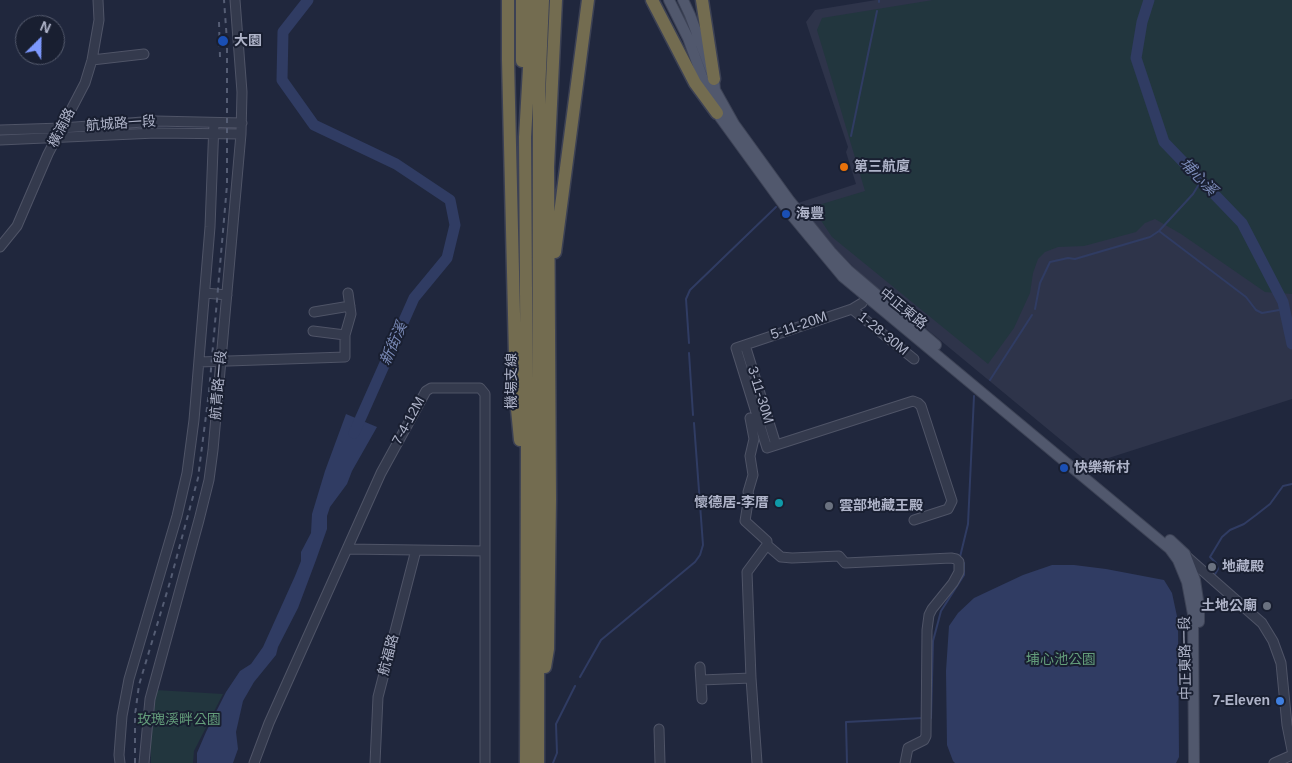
<!DOCTYPE html>
<html>
<head>
<meta charset="utf-8">
<style>
  body { margin:0 }
  #map { position:relative; width:1292px; height:763px; overflow:hidden; background:#20273d; font-family:Arial,sans-serif }
  canvas { display:block }
  .north { position:absolute; left:15px; top:15px; width:50px; height:50px; box-sizing:border-box; background:#191f31; border:1px solid #555b6e; border-radius:50%; rotate:23deg; font-size:14px; font-weight:700; line-height:20px; text-align:center; color:#afb4c9 }
  .north::after { content:''; display:block; margin:auto; width:18px; height:22px; background:#7d99ff; clip-path:polygon(50% 0,100% 100%,50% 72%,0 100%) }
</style>
</head>
<body>
<div id="map">
<canvas width="1292" height="763"></canvas>
<div class="north">N</div>
</div>
<script>
const ctx = document.querySelector('canvas').getContext('2d');
ctx.lineJoin = 'round';
function paint(path, color) { ctx.fillStyle = color; ctx.fill(path, 'evenodd'); }
const shape = rows => new Path2D(rows.map(r => 'M' + r).join(''));
function strokePath(path, color, width, dash) { ctx.strokeStyle = color; ctx.lineWidth = width; ctx.lineCap = dash ? 'butt' : 'round'; ctx.setLineDash(dash || []); ctx.stroke(path); }
function write(font, color, halo, rows, align = 'center') {
  ctx.font = font + ' Arial,"Noto Sans TC",sans-serif'; ctx.lineWidth = 4; ctx.setLineDash([]); ctx.textBaseline = 'middle'; ctx.strokeStyle = halo; ctx.fillStyle = color; for (const [text, x, y, turn = 0] of rows) {
    ctx.save(); ctx.translate(x, y); ctx.rotate((+turn || 0) * Math.PI / 180); ctx.textAlign = isNaN(turn) ? turn : align; if (halo) ctx.strokeText(text, 0, 0); ctx.fillText(text, 0, 0); ctx.restore();
  }
}
paint(shape([
  [876,0,1292,0,1292,399,1090,464,865,278,833,247,798,203,856,184,846,152,848,147,806,22,815,10]
]), '#2e344a');
paint(shape([
  [933,0,1292,0,1292,294,1265,292,1181,234,1155,219,1145,223,1136,232,1084,246,1058,247,1045,252,1038,259,1033,273,1030,293,1014,328,988,364,832,237,812,207,865,191,817,30,822,18],
  [156,690,223,694,194,751,193,763,151,763,150,732]
]), '#22363e');
paint(shape([
  [346,414,377,427,352,471,347,484,330,507,327,516,327,529,316,560,298,608,278,647,276,655,254,682,243,701,236,732,238,749,233,763,197,763,197,753,206,732,226,692,240,671,251,664,263,647,295,576,301,561,301,552,311,533,312,514,325,471],
  [1052,565,1074,565,1106,569,1164,580,1172,593,1178,621,1179,757,1176,763,955,763,953,761,947,745,946,671,949,626,958,613,974,598,1023,575]
]), '#303c63');
strokePath(shape([
  [879,2,879,0],
  [851,136,877,11],
  [1159,231,1246,297,1256,310,1262,313,1285,309],
  [1035,309,1040,283,1050,262,1068,258,1075,259,1150,237,1159,231,1193,194,1201,181],
  [689,343,686,299,690,290,776,207],
  [689,353,693,415],
  [990,380,1032,315],
  [960,557,968,524,974,396],
  [1214,576,1218,569,1216,563,1210,557,1222,537,1230,530,1244,524,1256,515,1270,504,1283,486,1292,484],
  [580,677,601,640,695,562,700,555,703,545,694,423],
  [931,718,933,641,941,611,964,575,964,563],
  [553,763,557,753,556,724,575,686],
  [847,763,846,722,923,718]
]), '#303c63', 2);
strokePath(shape([
  [308,0,283,32,282,80,314,125,396,164,450,200,455,225,447,258,414,298,354,433],
  [1149,0,1142,22,1136,58,1164,142,1242,223,1283,302,1292,344]
]), '#303c63', 11);
const minor = shape([
  [92,60,144,54],
  [0,130,62,128,156,121,242,123],
  [0,140,156,133,241,134],
  [0,247,17,226,48,154,85,83,92,60,99,20,98,0],
  [205,293,227,295],
  [862,303,852,309,736,348,767,448,913,401,918,403,921,406,952,501,948,509,914,520],
  [852,309,914,359],
  [314,312,350,306],
  [313,331,345,335],
  [745,345,776,445],
  [199,362,345,357,345,335,351,314,348,293],
  [750,418,754,439,750,456,753,475,748,492,749,496,745,521,767,541,767,545,747,572,751,678,757,763],
  [767,545,781,557,792,558,839,556,845,563,951,558,956,559,959,562,959,572,953,583,932,609,929,615,927,630,926,736,924,740,908,748,905,763],
  [347,549,485,551],
  [1186,556,1262,623,1273,641,1281,663,1287,725,1292,750],
  [700,667,702,699],
  [701,680,751,678],
  [659,729,660,763],
  [120,763,119,755,122,716,129,679,177,516,187,473,194,420,210,227,214,123],
  [144,763,150,699,199,520,209,480,213,450,241,134,242,92,235,0],
  [254,763,269,723,381,473,426,391,431,388,480,388,485,394,485,763],
  [375,763,378,697,416,550],
  [1274,763,1292,755]
]);
const major = shape([
  [669,0,688,38,707,90,717,113,789,212,843,277,1170,549,1178,560,1187,582,1193,614,1194,763],
  [683,0,690,15,714,79,715,90,734,124,789,200,831,252,848,270,936,345],
  [1170,540,1185,554,1195,580,1199,607,1199,622]
]);
const highway = shape([
  [508,0,508,60,516,399,520,440],
  [652,0,695,83,717,113],
  [702,0,714,79],
  [522,61,522,0],
  [555,252,588,0],
  [545,667,548,649,550,499,548,167,556,0],
  [526,763,527,444,525,137,533,0],
  [538,763,539,92,543,0]
]);
strokePath(minor, '#4f5467', 11);
strokePath(major, '#3d4356', 12);
strokePath(highway, '#3c4154', 15);
strokePath(minor, '#343a4d', 9);
strokePath(major, '#51586d', 10);
strokePath(highway, '#736c50', 12);
strokePath(shape([
  [219,22,220,57],
  [135,763,135,715,139,685,170,582,198,478,209,392,227,185,227,41,224,0]
]), '#555d74', 2, [5, 5]);
for (const [x, y, r, color] of [
  [223,41,6,"#1a4fb4"],
  [844,167,5,"#e8710a"],
  [786,214,5,"#1a4fb4"],
  [1064,468,5,"#1a4fb4"],
  [779,503,5,"#0f9aa8"],
  [829,506,5,"#6b7280"],
  [1212,567,5,"#6b7280"],
  [1267,606,5,"#6b7280"],
  [1280,701,5,"#3f7fe0"]
]) { const dot = new Path2D(); dot.arc(x, y, r, 0, 2 * Math.PI); ctx.fillStyle = color; ctx.fill(dot); strokePath(dot, '#191f31', 2); }
write('bold 14px', '#afb4c9', '#191f31', [
  ["大園",234,41],
  ["第三航廈",854,167],
  ["海豐",796,214],
  ["快樂新村",1074,468],
  ["懷德居-李厝",769,503,"right"],
  ["雲部地藏王殿",839,506],
  ["地藏殿",1222,567],
  ["土地公廟",1257,606,"right"],
  ["7-Eleven",1270,701,"right"]
], 'left');
write('14px', '#afb4c9', '#191f31', [
  ["航城路一段",121,124,-4],
  ["橫湳路",62,128,-63],
  ["中正東路",903,309,39],
  ["5-11-20M",799,326,-19],
  ["1-28-30M",883,334,39],
  ["機場支線",512,381,-90],
  ["航青路一段",219,385,-85],
  ["3-11-30M",760,395,73],
  ["7-4-12M",409,421,-61],
  ["航福路",389,655,-75],
  ["中正東路一段",1186,658,-91]
]);
write('14px', '#639c7a', '#191f31', [
  ["埔心池公園",1061,660],
  ["玫瑰溪畔公園",179,720]
]);
write('italic 15px', '#7b8bb8', '#191f31', [
  ["埔心溪",1198,177,46],
  ["新街溪",394,344,-66]
]);
</script>
</body>
</html>
